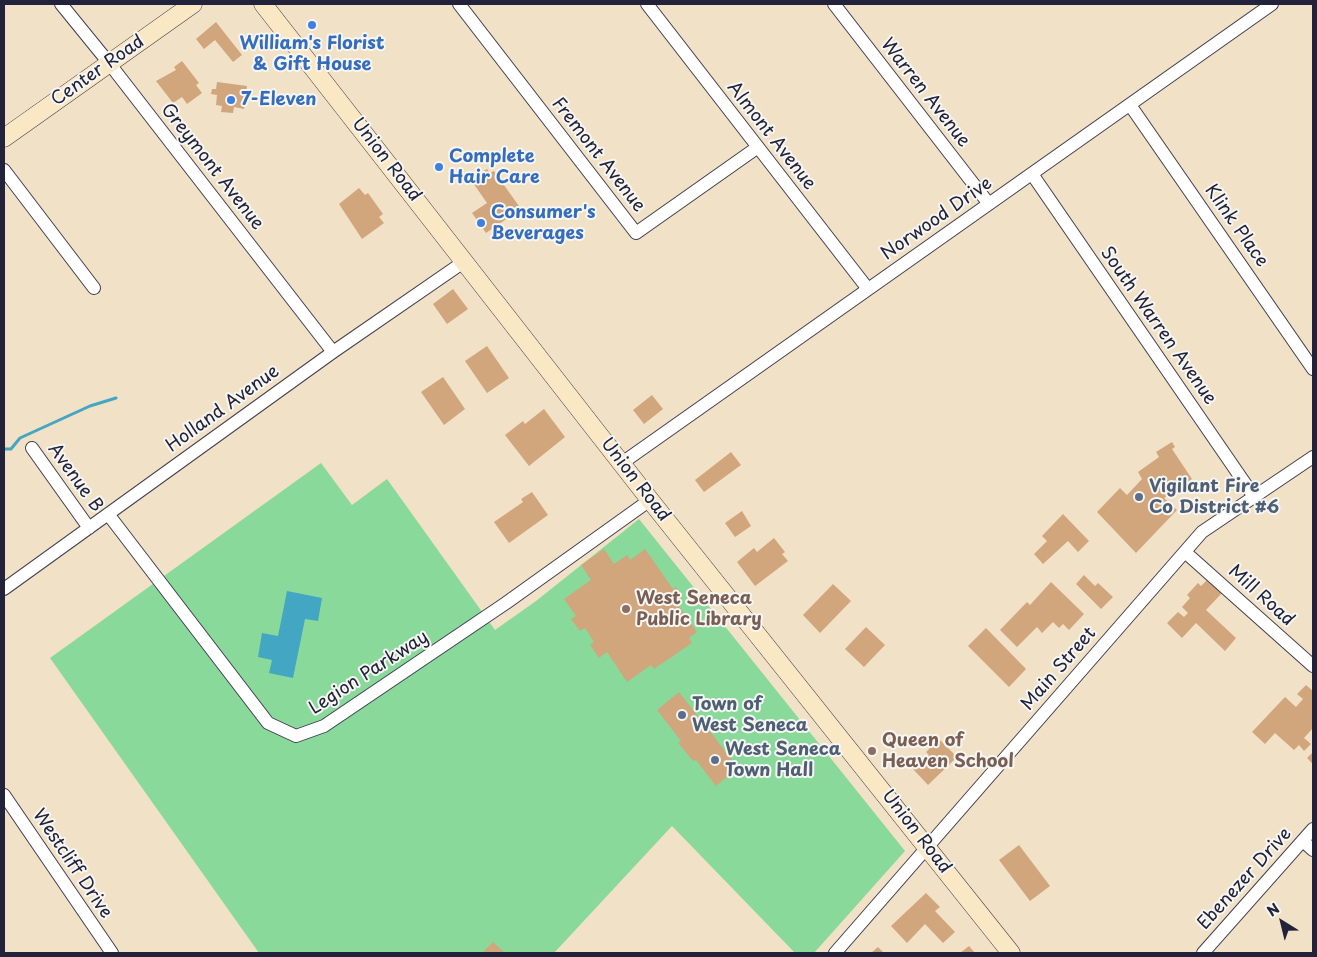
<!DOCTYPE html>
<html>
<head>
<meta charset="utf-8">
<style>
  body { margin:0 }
  #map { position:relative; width:1317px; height:957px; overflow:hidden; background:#f1e1c6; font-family:"Playpen Sans",sans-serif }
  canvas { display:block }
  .frame { position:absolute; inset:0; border:5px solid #22223b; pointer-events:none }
  .north { position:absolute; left:1257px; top:897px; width:50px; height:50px; -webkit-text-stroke:4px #f6f6f2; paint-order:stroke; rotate:324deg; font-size:14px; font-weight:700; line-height:20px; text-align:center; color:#22223b }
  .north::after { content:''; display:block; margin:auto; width:18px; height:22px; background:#22223b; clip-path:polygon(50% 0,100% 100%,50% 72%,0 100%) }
</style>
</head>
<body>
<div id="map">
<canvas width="1317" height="957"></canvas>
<div class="frame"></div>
<div class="north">N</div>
</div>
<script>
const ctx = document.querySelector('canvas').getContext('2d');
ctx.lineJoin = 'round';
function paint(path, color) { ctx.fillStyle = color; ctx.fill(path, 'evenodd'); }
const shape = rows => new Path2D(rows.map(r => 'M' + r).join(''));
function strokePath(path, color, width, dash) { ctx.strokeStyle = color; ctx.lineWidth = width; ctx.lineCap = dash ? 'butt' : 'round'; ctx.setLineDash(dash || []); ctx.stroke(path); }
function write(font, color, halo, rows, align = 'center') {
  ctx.font = font + ' "Playpen Sans",sans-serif'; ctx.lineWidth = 4; ctx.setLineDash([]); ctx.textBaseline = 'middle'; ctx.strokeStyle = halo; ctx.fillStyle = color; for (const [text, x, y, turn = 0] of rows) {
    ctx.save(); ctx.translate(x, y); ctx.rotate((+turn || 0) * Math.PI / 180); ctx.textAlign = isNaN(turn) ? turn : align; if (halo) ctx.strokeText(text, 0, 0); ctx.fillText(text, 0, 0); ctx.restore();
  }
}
paint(shape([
  [321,463,352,505,387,479,495,630,536,601,639,519,905,851,814,953,795,953,672,826,554,953,259,953,50,658]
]), '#89da9a');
paint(shape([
  [287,591,322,598,318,621,305,619,293,678,269,673,272,660,258,657,262,633,278,636]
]), '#43a6c3');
strokePath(shape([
  [4,449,11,449,20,438,90,406,116,398]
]), '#43a6c3', 3);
paint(shape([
  [216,22,242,55,233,62,215,40,204,49,196,39],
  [182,61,199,83,196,85,202,93,187,104,182,97,173,103,156,81,176,70,174,67],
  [217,82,247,86,244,109,234,107,233,113,221,112,222,106,216,105,217,95,211,94,212,89,216,89],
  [487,169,490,173,494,171,521,209,486,233,472,213,487,203,471,180],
  [359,188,365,195,368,193,383,214,379,217,384,223,362,239,339,204],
  [453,289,468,309,447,324,433,304],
  [487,346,509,378,487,393,465,361],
  [443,377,465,409,444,425,421,392],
  [652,395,663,409,644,424,633,410],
  [544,409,565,437,529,466,505,435,523,421,525,424],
  [1172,442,1175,447,1172,449,1192,479,1164,498,1177,510,1136,553,1097,512,1120,488,1127,495,1142,479,1138,472,1159,457,1156,452],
  [731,452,741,465,704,492,695,480],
  [532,492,548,515,509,543,494,522,523,502,521,499],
  [742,511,751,526,735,537,725,523],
  [1063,514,1089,541,1078,552,1068,541,1043,564,1034,554,1047,541,1042,536],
  [774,538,785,552,782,554,788,561,755,586,737,562,754,548,757,552],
  [604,549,614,564,627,555,630,560,645,549,673,589,676,587,683,597,676,602,697,632,689,638,692,643,654,669,651,665,627,682,607,652,599,658,590,645,594,642,585,628,580,631,571,619,576,616,564,599,591,580,581,565],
  [1084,575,1095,586,1098,583,1113,597,1101,609,1076,584],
  [1207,580,1222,593,1206,610,1236,638,1225,651,1196,623,1182,638,1167,623,1178,612,1184,617,1188,613,1182,607,1190,598,1187,595,1198,583,1201,586],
  [1051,582,1084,614,1069,630,1063,624,1059,628,1053,622,1042,633,1037,627,1017,647,1000,630,1027,602,1030,605],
  [833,584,851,601,820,633,803,615],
  [866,627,885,645,864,667,845,649],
  [986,628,1026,669,1009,687,968,646],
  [1306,685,1313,691,1313,728,1304,738,1311,744,1304,751,1299,745,1294,750,1275,733,1265,744,1252,732,1285,697,1296,707,1303,699,1297,694],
  [679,692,703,723,707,721,712,728,709,730,738,768,716,786,696,760,693,761,678,743,681,741,657,710],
  [939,739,957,757,928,785,912,768,918,762,920,765,929,755,926,752],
  [1313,752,1313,764,1307,758],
  [1019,845,1050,886,1030,901,999,860],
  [926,893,940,907,935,911,955,932,943,943,925,924,907,943,891,926],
  [493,942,505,953,482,953],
  [969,946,975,953,960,953],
  [878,947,884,953,871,953]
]), '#d1a67c');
const street = shape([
  [61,4,109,63,333,352],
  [459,4,636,233,758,147],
  [647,4,868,289],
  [834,4,989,204],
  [1130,105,1313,369],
  [4,170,94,288],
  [1032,174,1255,498],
  [32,448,89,528],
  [622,463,1272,4],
  [108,514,268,723,296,736,324,726,506,603,650,500],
  [1185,552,1313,666],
  [4,589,333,352,465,261],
  [4,795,112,953],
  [1303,841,1313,850],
  [835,953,1202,532,1313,457],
  [1203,953,1313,829]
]);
const secondary = shape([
  [263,4,650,500,1011,953],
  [4,138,193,4]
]);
strokePath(street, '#413f50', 14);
strokePath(secondary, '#413f50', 19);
strokePath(street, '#fff', 12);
strokePath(secondary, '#fae7c3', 18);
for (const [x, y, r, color] of [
  [312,25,5,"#3f7fe0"],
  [231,100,5,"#3f7fe0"],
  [439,167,5,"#3f7fe0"],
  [481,223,5,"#3f7fe0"],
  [1139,497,5,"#5c6f8a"],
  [626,609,5,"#8d6e63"],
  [682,715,5,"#5c6f8a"],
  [872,751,5,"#8d6e63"],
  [715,760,5,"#5c6f8a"]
]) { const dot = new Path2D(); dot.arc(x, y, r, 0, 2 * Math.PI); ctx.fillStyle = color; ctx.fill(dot); strokePath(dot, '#f6f6f2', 2); }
write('bold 18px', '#366cbe', '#f6f6f2', [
  ["William's Florist",312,44,"center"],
  ["& Gift House",312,65,"center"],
  ["7-Eleven",241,100],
  ["Complete",449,157],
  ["Hair Care",449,178],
  ["Consumer's",491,213],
  ["Beverages",491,234]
], 'left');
write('18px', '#22223b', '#f6f6f2', [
  ["Center Road",98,71,-35],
  ["Warren Avenue",925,93,52],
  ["Almont Avenue",771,136,52],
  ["Fremont Avenue",598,155,52],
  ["Union Road",386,160,52],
  ["Greymont Avenue",212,167,52],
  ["Norwood Drive",937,219,-35],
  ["Klink Place",1236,226,55],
  ["South Warren Avenue",1158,326,55],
  ["Holland Avenue",223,409,-36],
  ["Avenue B",75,478,54],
  ["Union Road",635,480,52],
  ["Mill Road",1261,596,42],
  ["Main Street",1059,669,-49],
  ["Legion Parkway",369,673,-33],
  ["Union Road",916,832,52],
  ["Westcliff Drive",72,864,56],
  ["Ebenezer Drive",1245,879,-48]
]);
write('bold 18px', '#4e5e75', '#f6f6f2', [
  ["Vigilant Fire",1149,487],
  ["Co District #6",1149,508],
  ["Town of",692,705],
  ["West Seneca",692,726],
  ["West Seneca",725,750],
  ["Town Hall",725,771]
], 'left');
write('bold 18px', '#785e54', '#f6f6f2', [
  ["West Seneca",636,599],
  ["Public Library",636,620],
  ["Queen of",882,741],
  ["Heaven School",882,762]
], 'left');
</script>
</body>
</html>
